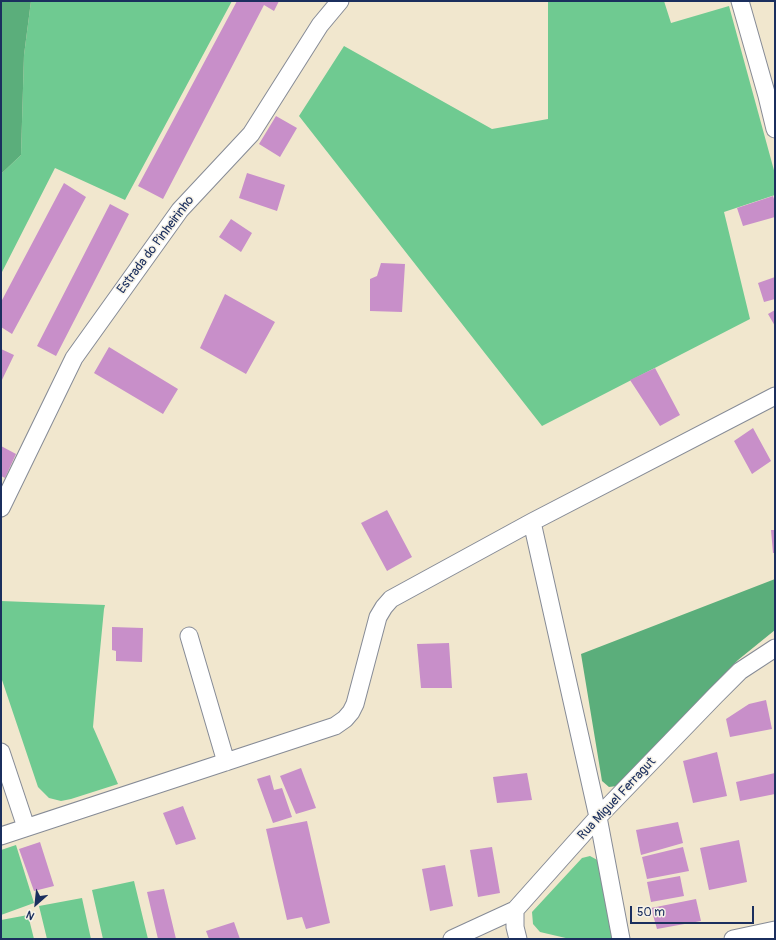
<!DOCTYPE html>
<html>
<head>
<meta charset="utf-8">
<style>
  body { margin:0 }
  #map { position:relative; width:776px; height:940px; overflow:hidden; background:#f1e7ce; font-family:Pangolin,sans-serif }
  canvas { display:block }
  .frame { position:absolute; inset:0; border:2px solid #1b2f5e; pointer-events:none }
  .north { position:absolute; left:16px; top:884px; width:40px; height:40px; -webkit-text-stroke:3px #f7f3e8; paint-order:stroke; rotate:207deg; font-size:11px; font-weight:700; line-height:16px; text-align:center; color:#1b2f5e }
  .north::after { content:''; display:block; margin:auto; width:14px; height:18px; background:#1b2f5e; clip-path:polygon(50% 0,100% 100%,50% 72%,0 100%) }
  .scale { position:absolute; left:630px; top:906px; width:124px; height:18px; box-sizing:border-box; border:2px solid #1b2f5e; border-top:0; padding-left:5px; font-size:12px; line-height:14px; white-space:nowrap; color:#1b2f5e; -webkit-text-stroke:3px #f7f3e8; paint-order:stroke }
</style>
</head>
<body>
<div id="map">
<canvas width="776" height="940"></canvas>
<div class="frame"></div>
<div class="north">N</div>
<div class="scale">50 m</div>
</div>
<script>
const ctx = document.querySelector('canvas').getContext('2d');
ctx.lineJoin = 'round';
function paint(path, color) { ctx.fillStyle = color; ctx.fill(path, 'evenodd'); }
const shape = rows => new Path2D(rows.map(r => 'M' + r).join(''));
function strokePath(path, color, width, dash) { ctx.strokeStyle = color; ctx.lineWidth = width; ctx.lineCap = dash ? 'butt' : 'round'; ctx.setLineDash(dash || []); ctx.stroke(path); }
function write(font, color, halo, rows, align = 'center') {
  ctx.font = font + ' Pangolin,sans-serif'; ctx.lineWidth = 3; ctx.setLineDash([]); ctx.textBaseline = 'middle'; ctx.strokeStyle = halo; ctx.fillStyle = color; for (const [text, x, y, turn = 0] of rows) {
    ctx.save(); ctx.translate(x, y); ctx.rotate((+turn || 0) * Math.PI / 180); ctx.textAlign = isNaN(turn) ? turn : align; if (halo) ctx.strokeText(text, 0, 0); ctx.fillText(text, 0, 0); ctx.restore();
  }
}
paint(shape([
  [31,1,232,1,125,200,55,168,1,274,1,174,21,155,24,55],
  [548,1,664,1,671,23,729,6,775,174,775,195,724,212,750,319,542,426,299,116,344,46,492,129,548,119],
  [1,601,105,605,104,609,96,692,93,727,118,784,71,799,61,801,49,798,38,787,1,677],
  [16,845,34,903,1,915,1,850],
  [590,856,601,862,614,939,570,939,540,932,533,924,532,912,582,858],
  [134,881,148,939,103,939,92,890],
  [82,898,91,939,47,939,39,906],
  [28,915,34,939,1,939,1,920]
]), '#6fca91');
paint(shape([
  [1,1,31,1,24,55,21,155,1,174],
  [775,579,775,630,738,660,617,786,609,787,602,781,581,654]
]), '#5bae7b');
paint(shape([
  [237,1,279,1,274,11,264,5,163,199,138,186],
  [276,116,297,128,280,157,259,144],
  [247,173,285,185,277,211,239,198],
  [64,183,86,197,12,334,1,327,1,302],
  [773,196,775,202,775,217,743,226,737,208],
  [110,204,129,214,56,356,37,346],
  [231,219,252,233,241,252,219,237],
  [381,263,405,264,402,312,370,311,370,279,377,276],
  [775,277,775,299,764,302,758,283],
  [225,294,275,322,246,374,200,348],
  [775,310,775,326,768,314],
  [109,347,178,389,163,414,94,373],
  [1,349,14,355,1,382],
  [655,368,680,415,660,426,630,380],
  [753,428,771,461,752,474,734,441],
  [1,446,16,454,5,478,1,476],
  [387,510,412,557,387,571,361,523],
  [771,530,775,530,775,553,773,553],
  [112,627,143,628,142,662,116,661,116,651,112,650],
  [449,643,452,688,421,688,417,644],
  [766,700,772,729,730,737,726,719,749,704],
  [717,752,727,796,693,803,683,761],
  [301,768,316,808,296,814,280,776],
  [527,773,532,800,497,803,493,777],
  [775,773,775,794,740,801,736,782],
  [270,775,274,790,282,788,292,817,273,823,257,779],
  [183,806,196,839,176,845,163,813],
  [307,821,330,923,306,929,302,917,287,920,266,829],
  [678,822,683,843,641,855,636,830],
  [739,840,747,882,709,890,700,848],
  [40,842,54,886,34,891,19,849],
  [492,847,500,893,478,897,470,850],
  [683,847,689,871,647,879,642,857],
  [445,865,453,906,430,911,422,869],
  [680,876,684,896,651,902,647,882],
  [164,889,176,939,158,939,147,892],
  [696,899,701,921,657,929,651,908],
  [234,922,240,939,209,939,206,931]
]), '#c88fc9');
const street = shape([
  [740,1,767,96,775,129],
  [1,508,74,358,180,210,251,134,320,25,340,1],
  [532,522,598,817,621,939],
  [189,636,226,762],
  [1,752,26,827],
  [1,836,335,726,345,719,351,712,355,704,378,617,384,607,391,599,532,522,775,396],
  [515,910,515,927,518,939],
  [452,939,515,910,598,817,715,696,740,671,775,648],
  [733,939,775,930]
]);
strokePath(street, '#868b96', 19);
strokePath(street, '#fff', 17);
write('13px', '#1b2f5e', '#f7f3e8', [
  ["Estrada do Pinheirinho",156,245,-53],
  ["Rua Miguel Ferragut",617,799,-47]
]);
</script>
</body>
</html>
